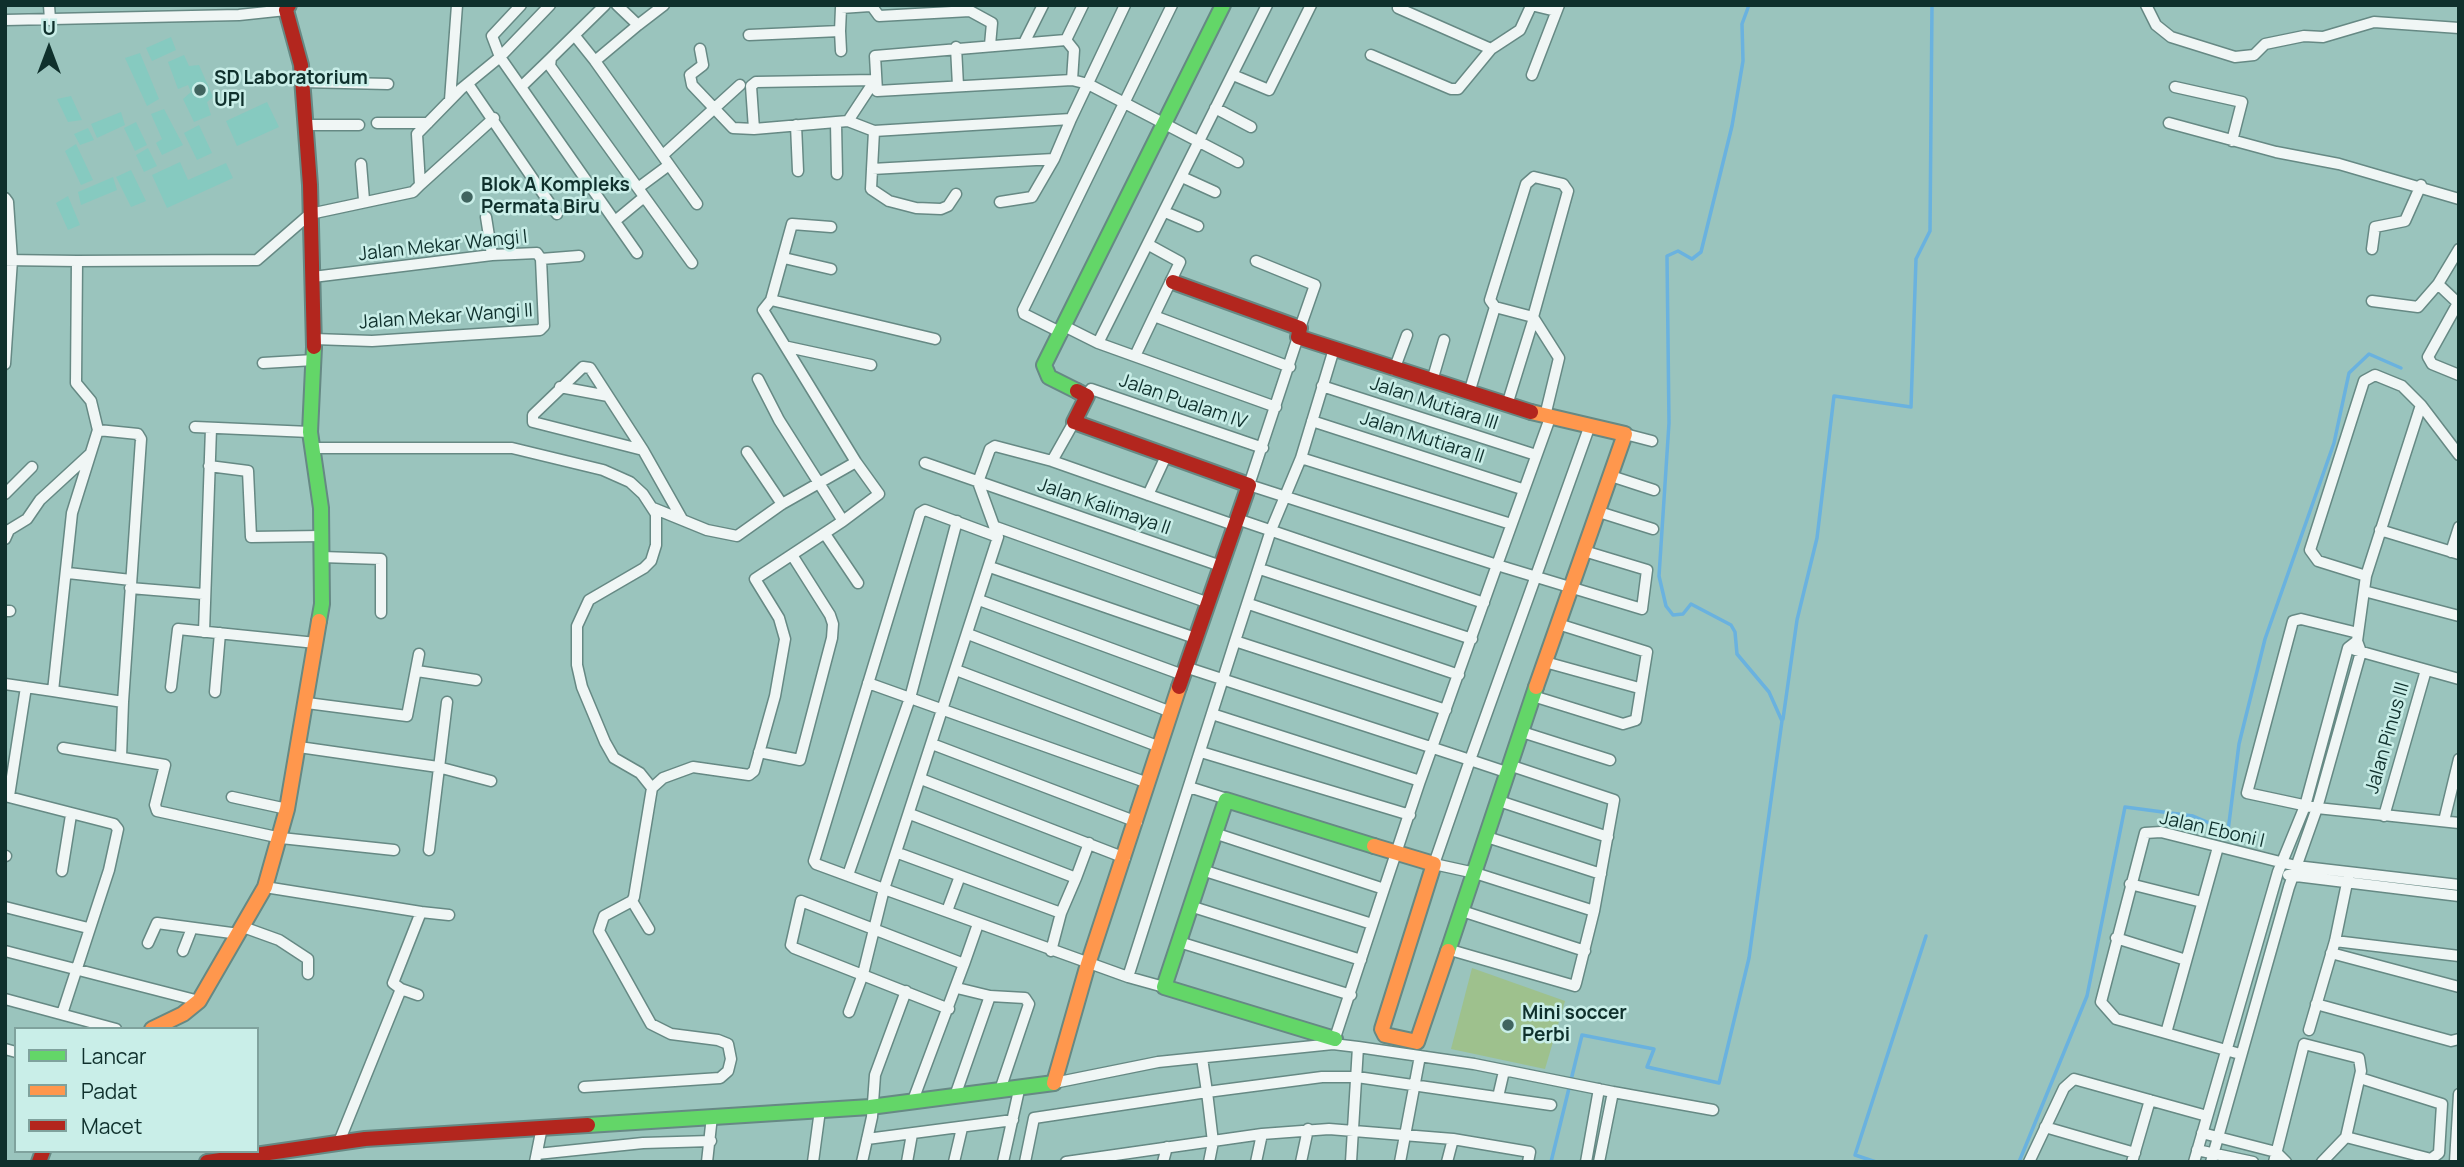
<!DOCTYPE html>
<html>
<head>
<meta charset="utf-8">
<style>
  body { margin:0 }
  #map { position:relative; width:2464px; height:1167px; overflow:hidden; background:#9ac4bd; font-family:Manrope,sans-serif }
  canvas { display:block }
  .frame { position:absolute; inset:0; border:7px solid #0f302c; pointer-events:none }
  .legend { position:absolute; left:14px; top:1027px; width:245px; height:126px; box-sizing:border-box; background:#c9eee8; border:2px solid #7fa29d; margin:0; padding:9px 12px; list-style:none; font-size:21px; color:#0f302c }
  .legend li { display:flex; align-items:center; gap:14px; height:35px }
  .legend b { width:35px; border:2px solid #7fa29d }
  .north { position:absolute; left:14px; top:14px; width:70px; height:70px; -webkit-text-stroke:5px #c9eee8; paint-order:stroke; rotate:0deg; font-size:19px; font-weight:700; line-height:28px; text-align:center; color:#0f302c }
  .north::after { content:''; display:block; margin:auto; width:24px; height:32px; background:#0f302c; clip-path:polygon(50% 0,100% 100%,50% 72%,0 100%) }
</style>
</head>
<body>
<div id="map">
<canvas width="2464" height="1167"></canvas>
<div class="frame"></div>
<ul class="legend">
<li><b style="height:9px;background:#63d668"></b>Lancar</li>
<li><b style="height:9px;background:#ff974d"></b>Padat</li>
<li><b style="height:9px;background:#b3261e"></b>Macet</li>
</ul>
<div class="north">U</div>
</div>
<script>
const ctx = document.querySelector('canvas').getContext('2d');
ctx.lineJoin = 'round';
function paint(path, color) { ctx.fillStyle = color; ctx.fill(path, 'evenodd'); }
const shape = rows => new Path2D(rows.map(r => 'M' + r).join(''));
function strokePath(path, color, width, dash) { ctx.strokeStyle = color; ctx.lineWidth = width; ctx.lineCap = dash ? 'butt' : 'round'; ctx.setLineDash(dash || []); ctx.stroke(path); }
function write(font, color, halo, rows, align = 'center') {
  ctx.font = font + ' Manrope,sans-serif'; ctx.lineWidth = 5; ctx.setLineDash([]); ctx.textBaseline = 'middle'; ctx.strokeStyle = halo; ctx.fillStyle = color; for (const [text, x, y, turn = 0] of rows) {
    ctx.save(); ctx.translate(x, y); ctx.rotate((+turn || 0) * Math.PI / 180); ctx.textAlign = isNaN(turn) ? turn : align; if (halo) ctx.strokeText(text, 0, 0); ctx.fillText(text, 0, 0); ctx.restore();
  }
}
paint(shape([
  [171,37,176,50,152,61,146,48],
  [140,53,159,99,147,106,125,58],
  [184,55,189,66,199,65,213,97,207,102,211,115,194,122,183,99,191,92,188,85,178,89,168,62],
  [71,96,82,120,68,122,57,99],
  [267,102,279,127,237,146,226,121],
  [164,109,183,145,162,155,156,143,162,139,151,114],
  [121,112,125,125,97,138,91,124],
  [136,122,147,145,135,151,124,128],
  [199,125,212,153,197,160,184,133],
  [88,128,94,140,80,145,74,134],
  [76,144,93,180,81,185,65,151],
  [148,148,157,166,144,172,136,155],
  [180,162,188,180,226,163,233,178,167,208,152,175],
  [131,170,146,201,131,207,116,177],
  [113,177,117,190,81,205,78,192],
  [68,196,80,225,68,230,56,203]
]), '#86cac0');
paint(shape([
  [1472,968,1565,1001,1545,1069,1451,1049]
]), '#9ec18d');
strokePath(shape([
  [1783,719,1797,620,1817,538,1834,396,1911,407,1916,259,1930,231,1932,5],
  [1551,1162,1582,1035,1654,1049,1647,1067,1719,1083,1749,958,1782,721,1769,692,1737,654,1735,632,1731,625,1691,604,1683,614,1673,615,1666,606,1659,576,1669,423,1667,256,1678,251,1692,259,1701,252,1732,126,1743,61,1742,24,1749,5],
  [1876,1162,1855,1155,1926,936],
  [2019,1162,2087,996,2125,807,2193,816,2228,831,2239,744,2265,639,2334,443,2349,373,2369,354,2401,368]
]), '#6ab2df', 3.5);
const street = shape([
  [49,5,50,20],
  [550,5,500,57,637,253],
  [605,5,551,58,550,66,692,263],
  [617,5,638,25,664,5],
  [871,5,879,16,970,11,992,23,990,45],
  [1531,5,1556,11],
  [2146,5,2156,25,2171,37,2235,57,2254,55,2265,44,2304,36,2323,37,2374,22,2459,28],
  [1398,8,1491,49],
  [5,20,239,15,286,10],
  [638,25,595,61,697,204],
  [840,31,841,51],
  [749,35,840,31,841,8,870,6],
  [575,36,595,61],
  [1066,40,1074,50,1072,80,877,91,875,56,1066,40],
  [1066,40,1083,5],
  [1025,41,1043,5],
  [956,47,958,86],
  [700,49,703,65,690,75,692,85,733,128,754,129],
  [1371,55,1451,89,1458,89,1491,49,1520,30,1531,6],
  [1233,75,1269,90,1311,5],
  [1532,75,1559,5],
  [875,80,756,82,751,86,754,129,848,121,874,131,1071,119,1125,5],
  [1072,80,1088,84,1238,162],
  [302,82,388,84],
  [468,84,557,214],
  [521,87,551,58],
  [2175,87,2242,102,2232,141],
  [450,100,457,5],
  [1215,108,1251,127],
  [848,121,875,80],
  [377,123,428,123],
  [836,123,837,174],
  [2169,123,2276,152,2339,164,2459,199],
  [306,125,359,125],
  [796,125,798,171],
  [663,155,740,85],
  [361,164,364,200],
  [872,169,874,131],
  [1182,177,1215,192],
  [420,185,494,118],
  [638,188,669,165],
  [956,194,948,206,941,209,916,208,889,201,871,189,872,169,1054,159,1071,119],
  [5,198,8,202,12,260,5,364],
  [1000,202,1032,197,1054,159],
  [1165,212,1198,226],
  [486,217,492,255],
  [615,221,644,197],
  [1149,245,1180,262,1154,316],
  [2372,249,2375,227,2405,221,2421,185],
  [2459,249,2438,284,2458,303,2428,357,2432,364,2459,375],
  [784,258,831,269],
  [541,259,579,256],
  [5,260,77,261,76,383,91,401,98,430,72,513,53,691,5,684],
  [77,261,257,260,310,214,413,192,420,185,417,134,461,89,500,57,492,36,521,5],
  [1256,261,1315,285,1300,328],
  [313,277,492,255,537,253,541,259,544,326,540,330,372,341,314,339],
  [771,300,935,339],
  [2372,301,2418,307,2438,284],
  [1533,317,1495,307,1490,300,1526,184,1534,177,1563,184,1568,191,1533,317,1559,358,1545,416],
  [1064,326,1098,343,1276,407],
  [1062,333,1024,314,1023,310,1172,5],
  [1098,343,1267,5],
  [788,347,871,365],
  [1334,349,1301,458,1271,530,1235,641,1446,710],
  [1135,356,1154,316,1290,367],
  [263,363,314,360],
  [1394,370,1407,335],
  [1432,381,1444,340],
  [1322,386,1536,455],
  [560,387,608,396],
  [1469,393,1495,307],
  [1087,396,1091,389,1263,448],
  [1507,405,1533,321],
  [1550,418,1497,565,1642,609,1647,570,1584,551],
  [1312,421,1522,489],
  [1074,422,1052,461,1234,525],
  [195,427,310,432],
  [98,430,138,434,141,439,123,702],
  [1625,434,1652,441],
  [312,448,512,448,603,470,630,482,643,494,656,514,656,545,651,561,644,568,589,600,577,626,577,665,582,687,605,742,614,758,640,773,652,788,634,897,632,901,604,916,599,931,651,1024,671,1034,718,1040,728,1044,731,1059,728,1071,720,1078,584,1087],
  [643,450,533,422,533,415,583,367,590,368,643,450,682,519],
  [747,452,782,504],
  [1301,458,1511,524],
  [925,463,1218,565],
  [209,466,248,471,251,537,322,536],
  [1611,476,1654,490],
  [5,494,32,467],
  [1148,495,1166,456],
  [653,508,707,530,737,536,782,504,856,462,763,310,771,300,792,224,831,227],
  [1599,512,1653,529],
  [1237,519,1484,603],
  [843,521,879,494,856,462],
  [996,527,1206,602],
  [2380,530,2459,554],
  [825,534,858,583],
  [998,537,925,510,920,513,814,861,816,864,884,889,998,537,978,482,990,449,995,446,1052,461],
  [5,539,9,530,27,519,40,500,90,454],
  [2451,552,2459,527],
  [322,557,381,559,381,613],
  [990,567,1195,638],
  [1260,569,1472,639],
  [68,573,131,580],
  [2366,576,2318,561,2310,550,2364,381,2375,375,2402,386,2421,405,2459,455],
  [130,588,203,594],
  [2364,591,2459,616],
  [979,600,1183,675],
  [1249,604,1459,675],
  [5,611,10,611],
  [204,632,211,428],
  [2358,633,2301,619,2293,621,2247,793,2317,808,2459,823],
  [968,634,1171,712],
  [2355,650,2459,679],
  [1545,662,1639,688],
  [1185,667,1470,760,1590,425],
  [956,670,1160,747],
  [417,671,476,680],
  [868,683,910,698,957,521],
  [171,687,178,629,316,643],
  [53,691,123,702,121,757],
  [215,692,220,633],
  [1533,696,1623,724,1636,720,1647,652,1558,624],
  [307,703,407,716,419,654],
  [1212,714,1420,781,1497,565,1249,485,1298,337],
  [1522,732,1610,760],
  [932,744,1137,822],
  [299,747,438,767,491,781],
  [63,748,165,765,155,805,157,811,281,838,394,850],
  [759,752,800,760,832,638,833,624,830,615,792,555],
  [1201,752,1410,815],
  [1509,773,1470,760,1434,864,1475,873,1594,911],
  [921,779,1125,858],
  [1189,787,1227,799],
  [652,788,663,778,693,767,749,775,754,771,775,696,785,639,779,618,755,579,843,521,779,420,758,379],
  [5,796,114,824,118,829,109,870,62,1014],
  [9,796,26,687],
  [232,797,287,809],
  [1499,801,1608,837],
  [2384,816,2426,670],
  [2444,821,2459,759],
  [1214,833,1384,889,1333,1044],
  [1487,837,1601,874],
  [429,850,447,702],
  [898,853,1061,913,1076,878,910,814],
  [5,856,6,856],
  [1202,870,1372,924],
  [62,871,71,815],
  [848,875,910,698,1148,783],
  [2288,875,2459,896],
  [1076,878,1089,843],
  [2130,884,2202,902],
  [265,887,421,912,393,983,401,989,339,1142],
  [1384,889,1420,781],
  [632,901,649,929],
  [1190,906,1361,960],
  [5,907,88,928],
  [947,911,960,876],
  [1462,911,1585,951],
  [421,912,449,915],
  [243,927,279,940,308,959,308,974],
  [2116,938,2186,960],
  [2335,941,2459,956],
  [1179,942,1351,995],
  [148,943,157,923,239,934],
  [1447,949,1575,986,1576,983,1594,911,1614,800,1512,766],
  [5,951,199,1001],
  [183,951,192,928],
  [1051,951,1061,913],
  [2331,953,2459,987],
  [1128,977,1164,987],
  [401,989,418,995],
  [990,996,1025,998,1029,1004,1000,1090],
  [5,999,116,1029],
  [2316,1004,2451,1041,2459,1039],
  [949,1009,794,948,791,945,801,901,964,964,978,924],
  [849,1012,863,974,884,889,1128,977,1235,641],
  [2309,1030,2335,941,2348,878],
  [2166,1033,2218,847],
  [5,1049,16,1052],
  [2240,1054,2116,1019,2101,1002,2145,833,2161,832,2296,866,2459,885],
  [1054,1083,1158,1062,1333,1044,1358,1047,1474,1064,1613,1092,1599,1162],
  [1613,1092,1713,1110],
  [955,1096,990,996,957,988],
  [1498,1097,1504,1071],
  [912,1103,964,964],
  [2045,1127,2135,1153],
  [2202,1133,2276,1152,2286,1162],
  [867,1139,1013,1120],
  [2197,1150,2253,1162],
  [537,1154,643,1143,711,1141],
  [535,1162,542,1127],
  [707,1162,712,1116],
  [813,1162,820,1110],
  [862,1162,872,1117,875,1075,906,991],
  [907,1162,912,1134],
  [954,1162,962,1128],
  [1003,1162,1019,1090],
  [1025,1162,1034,1118,1207,1092,1202,1058],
  [1066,1162,1262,1134,1329,1129,1453,1139,1530,1152,1528,1162],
  [1163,1162,1167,1147],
  [1209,1162,1213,1142,1207,1092,1322,1077,1357,1077,1551,1105],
  [1256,1162,1262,1134],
  [1301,1162,1308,1129],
  [1351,1162,1358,1047],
  [1400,1162,1420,1056],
  [1447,1162,1453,1139],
  [1586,1162,1599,1089],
  [2029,1162,2064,1088,2074,1079,2207,1116],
  [2132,1162,2150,1100],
  [2194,1162,2278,872,2305,806,2348,648,2357,641],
  [2211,1162,2289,887,2317,808,2361,652,2357,641,2366,576,2421,405],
  [2274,1162,2304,1044,2359,1058,2361,1071,2346,1137],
  [2322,1162,2346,1137,2431,1159,2439,1153,2442,1104,2360,1078],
  [2455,1162,2459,1094]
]);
const fast = shape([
  [314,347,310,432,321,508,322,604,319,621],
  [1077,391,1049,377,1044,365,1223,5],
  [1448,951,1536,687],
  [1335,1039,1164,987,1226,800,1374,846],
  [588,1125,870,1107,1054,1083]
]);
const slow = shape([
  [1531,412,1625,434,1536,687],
  [1374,846,1434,864,1382,1029,1385,1035,1417,1042,1448,951],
  [152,1029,183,1014,199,1001,265,887,287,809,319,621],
  [1054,1083,1088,964,1179,687]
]);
const jam = shape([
  [289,5,286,10,301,65,310,185,314,347],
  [1173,282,1300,328,1298,337,1531,412],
  [1077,391,1087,396,1074,422,1249,485,1179,687],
  [39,1162,43,1151],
  [207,1162,365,1139,588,1125]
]);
strokePath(street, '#668984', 13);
strokePath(fast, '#668984', 18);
strokePath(slow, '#668984', 18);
strokePath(jam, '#668984', 18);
strokePath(street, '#f0f6f5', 10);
strokePath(fast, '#63d668', 14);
strokePath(slow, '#ff974d', 14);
strokePath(jam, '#b3261e', 14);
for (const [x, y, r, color] of [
  [200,90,7,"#40645f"],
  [467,197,7,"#40645f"],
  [1508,1025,7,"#40645f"]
]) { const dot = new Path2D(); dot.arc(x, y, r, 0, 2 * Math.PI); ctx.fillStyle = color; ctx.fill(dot); strokePath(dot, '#c9eee8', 2.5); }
write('bold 19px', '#0f302c', '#c9eee8', [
  ["SD Laboratorium",214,79],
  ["UPI",214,101],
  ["Blok A Kompleks",481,186],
  ["Permata Biru",481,208],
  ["Mini soccer",1522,1014],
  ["Perbi",1522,1036]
], 'left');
write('19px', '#0f302c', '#c9eee8', [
  ["Jalan Mekar Wangi I",443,246,-6],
  ["Jalan Mekar Wangi II",446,317,-4],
  ["Jalan Pualam IV",1183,402,19],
  ["Jalan Mutiara III",1434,404,18],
  ["Jalan Mutiara II",1422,438,18],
  ["Jalan Kalimaya II",1104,507,19],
  ["Jalan Pinus III",2388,738,-74],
  ["Jalan Eboni I",2212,830,13]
]);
</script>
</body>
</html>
